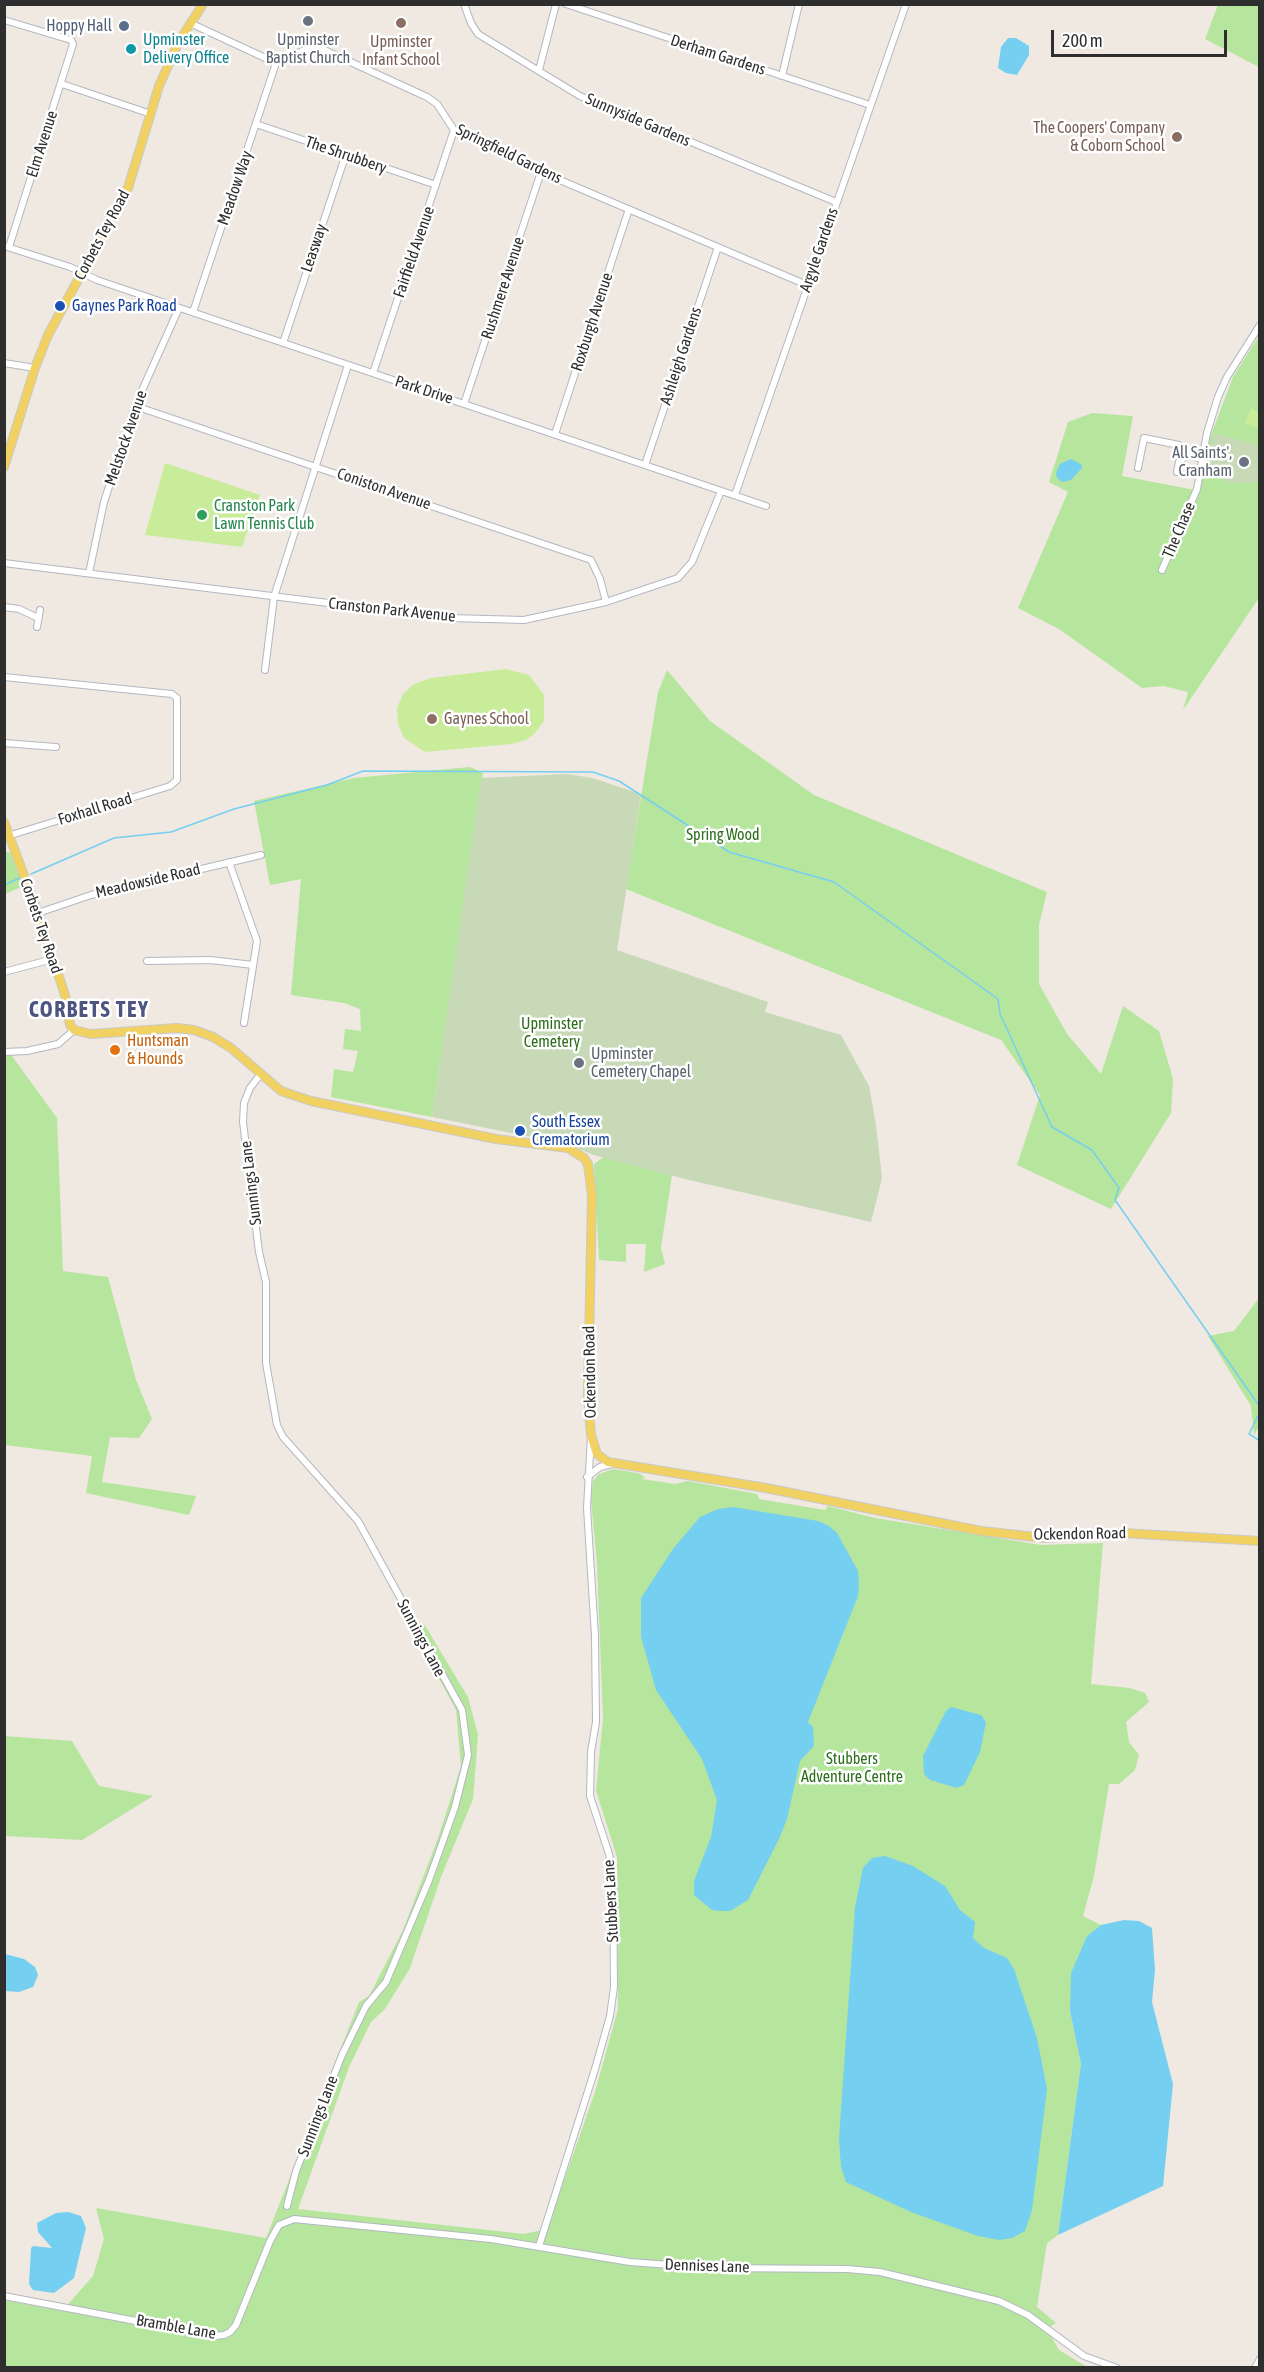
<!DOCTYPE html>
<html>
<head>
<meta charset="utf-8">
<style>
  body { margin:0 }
  #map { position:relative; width:1264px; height:2372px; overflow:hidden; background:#efe9e1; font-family:"Asap Condensed",sans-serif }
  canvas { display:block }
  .frame { position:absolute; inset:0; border:6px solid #2e2e2e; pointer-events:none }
  .scale { position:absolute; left:1051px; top:30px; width:176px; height:27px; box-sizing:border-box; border:3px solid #2e2e2e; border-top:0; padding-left:8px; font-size:18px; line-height:21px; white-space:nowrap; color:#2e2e2e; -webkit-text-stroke:4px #fff; paint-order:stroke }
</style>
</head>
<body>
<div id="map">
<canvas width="1264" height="2372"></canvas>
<div class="frame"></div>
<div class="scale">200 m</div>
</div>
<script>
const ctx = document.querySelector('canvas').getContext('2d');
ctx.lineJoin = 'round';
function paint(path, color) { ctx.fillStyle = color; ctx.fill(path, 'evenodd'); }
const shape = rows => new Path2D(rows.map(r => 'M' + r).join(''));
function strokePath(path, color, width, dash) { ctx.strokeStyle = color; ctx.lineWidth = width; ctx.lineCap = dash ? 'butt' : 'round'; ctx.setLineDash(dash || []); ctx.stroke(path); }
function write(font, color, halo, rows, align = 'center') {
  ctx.font = font + ' "Asap Condensed",sans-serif'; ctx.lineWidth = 5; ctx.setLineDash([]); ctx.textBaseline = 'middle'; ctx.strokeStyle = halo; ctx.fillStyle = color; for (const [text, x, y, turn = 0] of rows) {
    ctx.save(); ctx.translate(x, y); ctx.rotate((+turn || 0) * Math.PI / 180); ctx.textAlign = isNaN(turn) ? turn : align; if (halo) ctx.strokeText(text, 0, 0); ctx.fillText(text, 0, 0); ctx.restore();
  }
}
paint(shape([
  [1218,5,1259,5,1259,67,1205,39],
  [1259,336,1259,598,1183,710,1188,692,1164,686,1142,688,1059,629,1018,608,1068,492,1049,482,1068,422,1092,413,1133,416,1122,476,1200,491,1208,443,1233,377],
  [667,670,710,721,814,795,1047,892,1039,925,1039,984,1067,1034,1101,1074,1123,1006,1159,1031,1173,1079,1171,1113,1111,1209,1017,1165,1040,1095,1001,1040,626,889,658,692],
  [470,767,483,773,432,1117,331,1097,334,1069,353,1072,358,1051,343,1049,345,1029,361,1031,360,1009,344,1003,291,995,301,879,270,885,254,801,354,778],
  [4,852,17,853,28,884,5,894],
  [4,1045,57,1118,63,1271,108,1277,136,1380,152,1419,139,1438,110,1437,102,1482,196,1496,189,1515,86,1493,92,1456,5,1445],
  [604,1157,672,1175,661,1248,665,1264,644,1272,646,1244,626,1244,626,1262,599,1260,594,1164],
  [1259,1298,1260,1425,1254,1435,1251,1406,1208,1336,1234,1331],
  [613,1469,638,1473,645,1477,642,1479,675,1484,688,1481,757,1494,759,1499,825,1510,828,1506,875,1518,1041,1545,1103,1543,1091,1684,1130,1688,1145,1693,1149,1702,1126,1722,1129,1742,1139,1755,1135,1770,1119,1784,1109,1784,1094,1876,1083,1916,1101,1925,1087,1936,1070,2011,1081,2064,1058,2235,1047,2243,1037,2307,1056,2323,1047,2329,1059,2350,1087,2367,5,2367,4,2300,62,2311,93,2276,104,2239,96,2208,266,2238,359,2002,369,1996,403,1930,438,1838,461,1766,456,1710,407,1619,424,1624,468,1697,478,1735,473,1799,441,1877,410,1968,385,2009,371,2022,349,2067,298,2209,524,2234,547,2229,595,2092,618,2009,617,1857,596,1791,603,1718,597,1563,591,1500,593,1481,599,1474],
  [4,1736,72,1741,99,1786,153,1796,82,1840,5,1836]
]), '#b6e59e');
paint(shape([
  [1214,434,1252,443,1259,448,1259,482,1233,483,1205,472],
  [568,774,592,778,641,794,617,950,768,1002,765,1012,841,1035,869,1086,876,1125,882,1178,871,1222,685,1179,594,1155,566,1144,432,1117,481,778]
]), '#c8d9b8');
paint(shape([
  [1251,408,1259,412,1259,429,1245,423],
  [165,463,260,495,242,547,145,535],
  [506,669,529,675,544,695,544,721,534,734,526,740,511,744,425,752,404,738,398,724,397,708,403,694,414,684,431,678]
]), '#c9ec9a');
paint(shape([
  [1008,38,1016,38,1029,46,1029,55,1017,75,1006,73,998,68,1001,47],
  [1071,459,1081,464,1082,468,1071,480,1062,482,1057,478,1056,473,1060,464],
  [733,1507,818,1521,829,1526,837,1533,858,1571,859,1584,858,1596,808,1722,813,1727,814,1746,800,1761,787,1819,779,1839,748,1900,730,1911,720,1911,712,1910,694,1895,694,1881,711,1837,717,1800,702,1759,656,1690,641,1637,641,1598,673,1549,700,1517,718,1509],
  [951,1707,981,1715,986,1722,980,1752,964,1785,957,1788,930,1780,924,1774,923,1756,946,1711],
  [885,1856,913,1866,945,1886,960,1910,975,1922,973,1938,984,1948,1007,1958,1014,1969,1037,2038,1047,2089,1032,2210,1025,2231,1012,2238,999,2240,978,2236,911,2212,846,2182,841,2167,839,2139,855,1907,863,1868,872,1858],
  [1124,1920,1139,1921,1152,1928,1155,1970,1152,2002,1173,2084,1163,2186,1058,2235,1081,2064,1070,2011,1071,1973,1087,1936,1101,1925],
  [5,1954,24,1959,35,1967,38,1975,33,1987,19,1992,5,1991],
  [68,2212,81,2216,86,2228,74,2278,54,2293,33,2290,29,2284,31,2248,33,2246,52,2248,38,2232,37,2223,56,2213]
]), '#75cff0');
strokePath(shape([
  [31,874,114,838,171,832,234,809,327,785,363,771,593,772,619,781,729,852,834,882,998,999,1000,1014,1052,1127,1092,1150,1119,1188,1115,1200,1260,1407],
  [4,885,20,878],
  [1260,1412,1249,1434,1260,1441]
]), '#75cff0', 1.5);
const minor = shape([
  [464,4,471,23,478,34,580,96,836,202],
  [566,4,870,105],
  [4,20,71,40,73,44,9,247],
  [190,23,276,63,309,48,320,48,427,97,437,104,454,130,541,172,807,285],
  [539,70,556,4],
  [782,76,799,4],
  [62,84,151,114],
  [256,124,436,185],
  [4,246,70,267,97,280,766,506],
  [193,312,276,63],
  [283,343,346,154],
  [4,363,35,368],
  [373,373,454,130],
  [464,404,541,172],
  [135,406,591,560,600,579,606,602],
  [555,434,629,209],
  [645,465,718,247],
  [1138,468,1144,438,1179,445,1185,450,1187,455,1202,459],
  [1177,472,1179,462,1187,455],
  [735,495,906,4],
  [4,563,450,618,524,620,606,602,678,578,692,562,721,491],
  [1162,570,1197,489,1207,433,1218,397,1227,377,1260,325],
  [89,573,104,502,135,406,179,308],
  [4,607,19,609,38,618],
  [37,627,40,610],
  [265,670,274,597,348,365],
  [4,677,172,694,177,698,177,780,170,786,11,835],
  [4,743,56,747],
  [229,862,257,941,244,1023],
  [38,913,91,895,261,855],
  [147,961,210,960,253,965],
  [4,972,53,959],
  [4,1052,27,1051,58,1044,74,1030],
  [260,1075,250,1088,244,1103,243,1122,259,1252,266,1282,266,1363,277,1425,283,1437,358,1521,462,1710,468,1755,455,1807,429,1880,386,1982,366,2006,342,2055,296,2171,287,2206],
  [587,1477,600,1467,612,1464],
  [539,2246,595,2069,610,2016,614,1987,613,1874,609,1854,590,1796,591,1752,596,1722,595,1636,587,1508,591,1436],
  [4,2296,215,2336,224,2335,230,2332,236,2325,270,2241,279,2225,294,2219,491,2239,630,2262,710,2268,847,2269,880,2272,999,2301,1028,2315,1084,2356,1117,2368],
  [1255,2368,1260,2359]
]);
const major = shape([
  [4,467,35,368,48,335,128,188,159,86,178,43,203,4],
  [4,822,38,913,65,995,70,1025,74,1030,91,1034,177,1028,194,1030,213,1037,231,1048,281,1091,311,1101,496,1139,568,1148,584,1158,588,1164,592,1195,588,1396,591,1435,597,1454,608,1462,766,1488,981,1531,1045,1538,1123,1533,1260,1541]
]);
strokePath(minor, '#b4b7c1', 8);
strokePath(major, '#c9c9c9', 10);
strokePath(minor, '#fff', 6);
strokePath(major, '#f2d163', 8);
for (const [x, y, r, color] of [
  [308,21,6,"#6b7280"],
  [401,23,6,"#8d6e63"],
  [124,26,6,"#5c6f8a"],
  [131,49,6,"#0f9aa8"],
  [1177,137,6,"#8d6e63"],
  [60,306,6,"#1a4fb4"],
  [1244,462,6,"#6b7280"],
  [202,515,6,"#2e9e5b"],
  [432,719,6,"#8d6e63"],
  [115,1050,6,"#e8710a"],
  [579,1063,6,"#6b7280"],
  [520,1131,6,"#1a4fb4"]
]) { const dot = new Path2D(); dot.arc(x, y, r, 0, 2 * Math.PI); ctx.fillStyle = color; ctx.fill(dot); strokePath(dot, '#fff', 2); }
write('16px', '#4e5e75', '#fff', [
  ["Hoppy Hall",112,26]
], 'right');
write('16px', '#0d838f', '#fff', [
  ["Upminster",143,40],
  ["Delivery Office",143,58]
], 'left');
write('16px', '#5b616d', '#fff', [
  ["Upminster",308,40],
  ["Baptist Church",308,58],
  ["All Saints',",1232,453,"right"],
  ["Cranham",1232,471,"right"],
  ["Upminster",591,1054,"left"],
  ["Cemetery Chapel",591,1072,"left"]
]);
write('16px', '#785e54', '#fff', [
  ["Upminster",401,42],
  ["Infant School",401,60],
  ["The Coopers' Company",1165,128,"right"],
  ["& Coborn School",1165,146,"right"],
  ["Gaynes School",444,719,"left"]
]);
write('16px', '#2e2e2e', '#fff', [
  ["Derham Gardens",718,55,18],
  ["Sunnyside Gardens",638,120,23],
  ["Elm Avenue",42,144,-72],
  ["Springfield Gardens",509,154,26],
  ["The Shrubbery",346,155,19],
  ["Meadow Way",235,188,-71],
  ["Corbets Tey Road",102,235,-62],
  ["Leasway",314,248,-71],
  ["Argyle Gardens",819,250,-71],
  ["Fairfield Avenue",414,252,-71],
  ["Rushmere Avenue",503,288,-72],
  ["Roxburgh Avenue",592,322,-72],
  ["Ashleigh Gardens",681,356,-72],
  ["Park Drive",424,390,18],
  ["Melstock Avenue",126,438,-71],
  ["Coniston Avenue",384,489,19],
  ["The Chase",1179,530,-67],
  ["Cranston Park Avenue",392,610,6],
  ["Foxhall Road",95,809,-17],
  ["Meadowside Road",148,881,-13],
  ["Corbets Tey Road",41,926,71],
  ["Sunnings Lane",251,1183,-97],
  ["Ockendon Road",590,1372,-91],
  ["Ockendon Road",1080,1534,-1],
  ["Sunnings Lane",421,1638,62],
  ["Stubbers Lane",611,1901,-93],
  ["Sunnings Lane",318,2116,-69],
  ["Dennises Lane",707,2266,2],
  ["Bramble Lane",176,2327,10]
]);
write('16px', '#164399', '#fff', [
  ["Gaynes Park Road",72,306],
  ["South Essex",532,1122],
  ["Crematorium",532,1140]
], 'left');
write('16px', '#27864d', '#fff', [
  ["Cranston Park",214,506],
  ["Lawn Tennis Club",214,524]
], 'left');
write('16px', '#2c6e1b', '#fff', [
  ["Spring Wood",723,835],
  ["Upminster",552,1024],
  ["Cemetery",552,1042],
  ["Stubbers",852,1759],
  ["Adventure Centre",852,1777]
]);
write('16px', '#c56008', '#fff', [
  ["Huntsman",127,1041],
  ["& Hounds",127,1059]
], 'left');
ctx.letterSpacing = '1.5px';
write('bold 22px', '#4d5680', '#fff', [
  ["CORBETS TEY",89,1010]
]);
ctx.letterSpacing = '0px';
</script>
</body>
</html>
